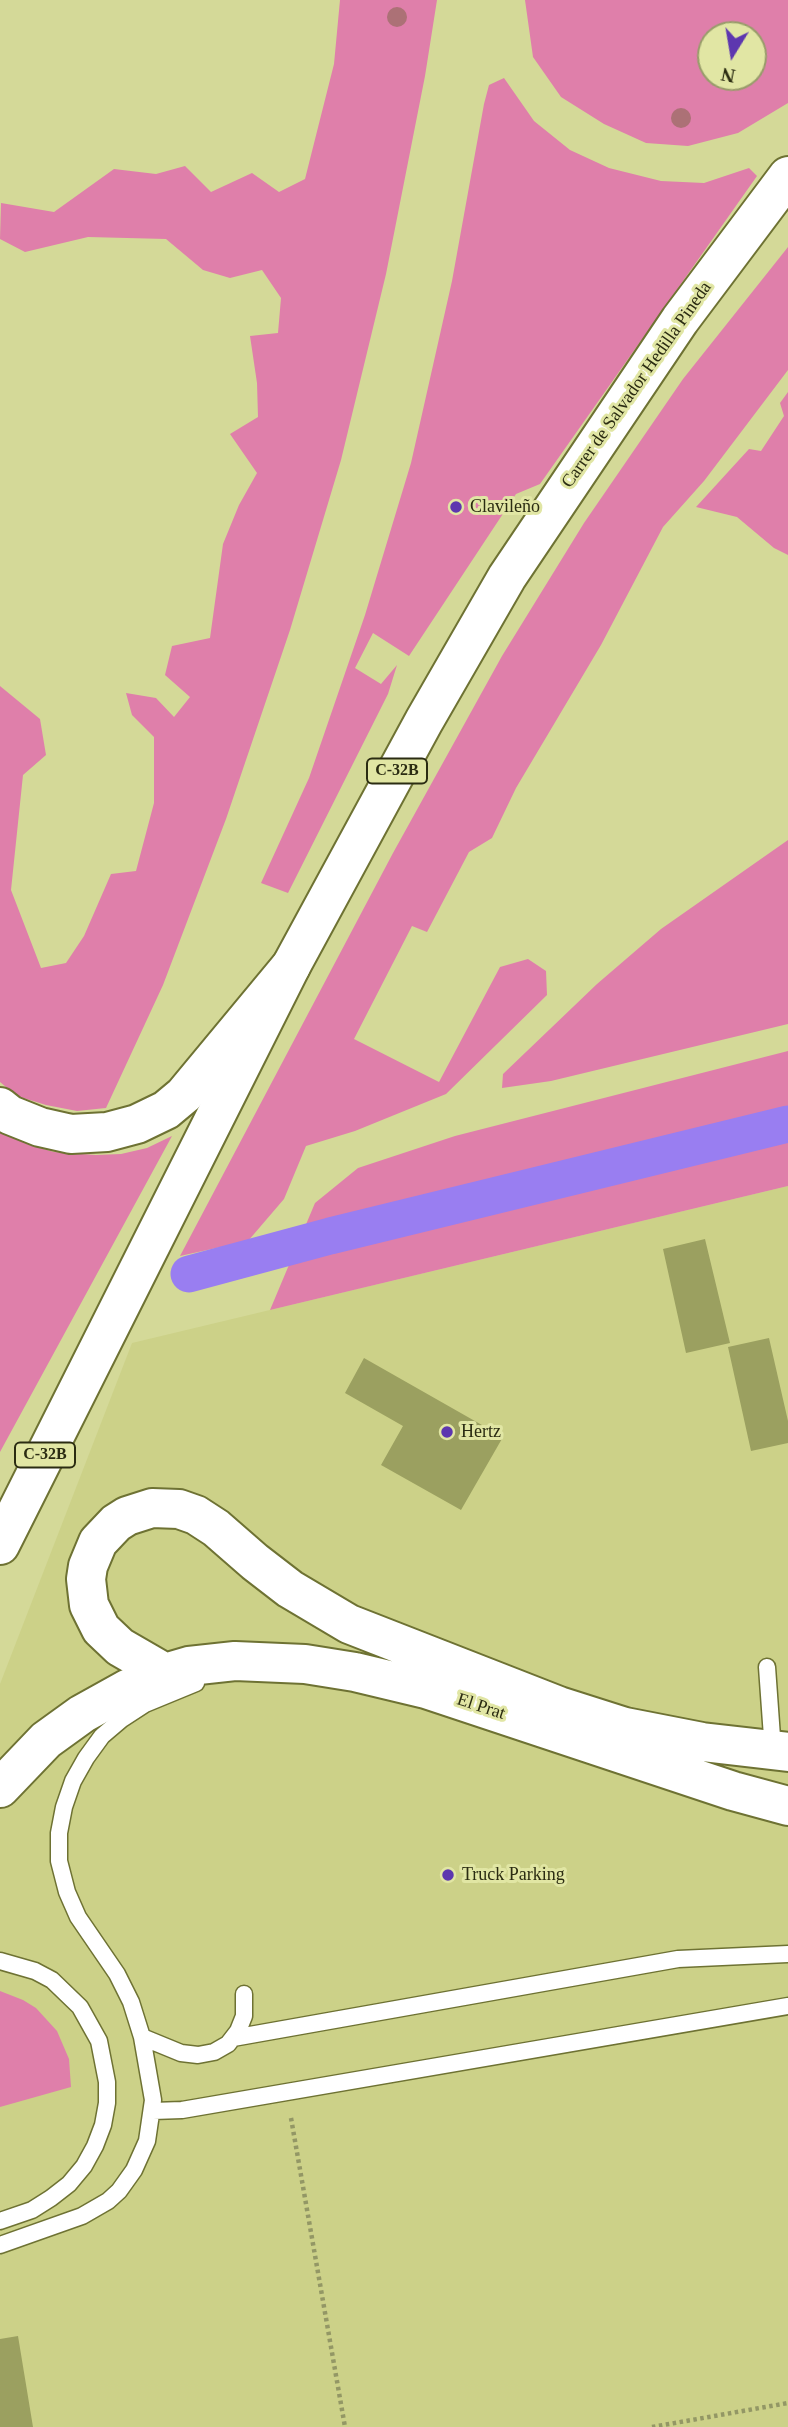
<!DOCTYPE html>
<html>
<head>
<meta charset="utf-8">
<style>
  body { margin:0 }
  #map { position:relative; width:788px; height:2427px; overflow:hidden; background:#d4d998; font-family:Georgia,serif }
  canvas { display:block }
  .north { position:absolute; left:697px; top:21px; width:70px; height:70px; box-sizing:border-box; background:#e1e6a4; border:2px solid #989c6a; border-radius:50%; rotate:191deg; font-size:19px; font-weight:700; line-height:28px; text-align:center; color:#2b2c12 }
  .north::after { content:''; display:block; margin:auto; width:24px; height:32px; background:#5d37af; clip-path:polygon(50% 0,100% 100%,50% 72%,0 100%) }
</style>
</head>
<body>
<div id="map">
<canvas width="788" height="2427"></canvas>
<div class="north">N</div>
</div>
<script>
const ctx = document.querySelector('canvas').getContext('2d');
ctx.lineJoin = 'round';
function paint(path, color) { ctx.fillStyle = color; ctx.fill(path, 'evenodd'); }
const shape = rows => new Path2D(rows.map(r => 'M' + r).join(''));
function strokePath(path, color, width, dash) { ctx.strokeStyle = color; ctx.lineWidth = width; ctx.lineCap = dash ? 'butt' : 'round'; ctx.setLineDash(dash || []); ctx.stroke(path); }
function write(font, color, halo, rows, align = 'center') {
  ctx.font = font + ' Georgia,serif'; ctx.lineWidth = 6; ctx.setLineDash([]); ctx.textBaseline = 'middle'; ctx.strokeStyle = halo; ctx.fillStyle = color; for (const [text, x, y, turn = 0] of rows) {
    ctx.save(); ctx.translate(x, y); ctx.rotate((+turn || 0) * Math.PI / 180); ctx.textAlign = isNaN(turn) ? turn : align; if (halo) ctx.strokeText(text, 0, 0); ctx.fillText(text, 0, 0); ctx.restore();
  }
}
paint(shape([
  [788,1186,788,2427,0,2427,0,1684,132,1343]
]), '#ccd188');
paint(shape([
  [340,0,437,0,425,76,386,274,341,460,290,630,226,819,163,985,106,1108,77,1111,46,1105,17,1096,0,1082,0,686,40,719,46,755,23,775,11,890,41,968,66,963,84,936,111,874,136,871,154,803,154,737,132,715,126,693,156,698,174,717,190,697,165,675,172,646,210,638,223,544,239,505,257,473,230,434,258,417,257,383,250,336,278,333,281,298,262,270,230,278,203,270,166,239,88,237,25,252,0,239,1,203,54,212,114,169,156,174,185,166,211,192,252,173,279,192,305,179,334,64],
  [525,0,788,0,788,103,738,133,688,146,646,143,604,124,561,97,533,57],
  [711,35,753,35,753,77,711,77],
  [504,78,534,121,570,150,609,168,661,181,704,183,749,168,757,176,540,484,516,494,409,656,373,633,355,668,381,684,397,665,388,694,288,893,261,883,309,778,365,615,411,463,452,281,484,104,489,85],
  [788,247,788,370,704,481,663,527,601,645,516,788,492,838,469,852,427,932,412,926,354,1039,439,1082,500,967,528,959,546,971,547,995,446,1094,355,1131,306,1146,284,1199,248,1241,180,1256,393,853,502,656,584,523,683,379],
  [788,392,788,555,774,548,737,517,696,507,749,449,761,451,784,416,780,403],
  [788,840,788,1024,551,1081,502,1088,503,1074,597,984,661,929],
  [788,1051,788,1186,270,1310,315,1203,358,1168,455,1136],
  [0,1128,29,1145,54,1152,96,1155,121,1154,147,1148,172,1136,0,1452],
  [0,1991,23,2000,36,2008,57,2031,69,2059,71,2087,0,2107]
]), '#df7faa');
strokePath(shape([
  [189,1274,330,1236,788,1124]
]), '#997ef1', 37);
paint(shape([
  [705,1239,730,1343,686,1353,663,1249],
  [769,1338,788,1421,788,1443,751,1451,728,1347],
  [364,1358,503,1437,461,1510,381,1465,403,1426,345,1393],
  [18,2336,33,2427,0,2427,0,2339]
]), '#9ba060');
const lane = shape([
  [767,1667,773,1751],
  [0,1961,35,1971,52,1980,80,2007,99,2041,107,2082,107,2103,103,2125,95,2146,84,2166,69,2184,51,2198,32,2210,0,2221],
  [142,2037,181,2053,198,2055,214,2052,228,2044,238,2031,244,2016,244,1994],
  [233,2038,678,1959,788,1954],
  [153,2111,182,2110,788,2006],
  [0,2245,82,2216,108,2201,119,2191,134,2170,147,2141,153,2100,142,2037,131,2002,117,1974,78,1917,67,1892,59,1861,59,1833,64,1807,73,1781,86,1758,102,1736,122,1719,145,1704,196,1683]
]);
const secondary = shape([
  [788,1752,702,1742,625,1727,559,1706,349,1624,290,1589,255,1562,216,1528,196,1515,179,1509,152,1508,127,1516,116,1523,98,1542,88,1566,86,1579,89,1605,101,1629,120,1647,165,1673,189,1666,235,1661,305,1664,355,1672,426,1689,733,1791,788,1806]
]);
const primary = shape([
  [0,1107,10,1115,40,1127,71,1134,107,1132,137,1124,166,1110,184,1095,291,966,424,721,507,577,680,320,788,176]
]);
const highway = shape([
  [0,1545,291,966],
  [0,1788,46,1740,82,1714,127,1689,165,1673]
]);
strokePath(lane, '#6e7233', 19);
strokePath(secondary, '#6e7233', 42);
strokePath(primary, '#6e7233', 42);
strokePath(highway, '#6e7233', 42);
strokePath(shape([
  [291,2118,345,2427],
  [652,2427,788,2403]
]), '#939765', 4.5, [3.5, 3.5]);
strokePath(lane, '#fff', 16);
strokePath(secondary, '#fff', 38);
strokePath(primary, '#fff', 38);
strokePath(highway, '#fff', 38);
ctx.fillStyle = '#ac7176';
for (const [x, y] of [
  [397,17],
  [681,118]
]) { ctx.beginPath(); ctx.arc(x, y, 10, 0, 2 * Math.PI); ctx.fill(); }
for (const [x, y, r, color] of [
  [456,507,7,"#5d37af"],
  [447,1432,7,"#5d37af"],
  [448,1875,7,"#5d37af"]
]) { const dot = new Path2D(); dot.arc(x, y, r, 0, 2 * Math.PI); ctx.fillStyle = color; ctx.fill(dot); strokePath(dot, '#e1e6a4', 2.5); }
for (const [x, y, w] of [
  [397,771,60],
  [45,1455,60]
]) { const box = new Path2D(); box.roundRect(x - w / 2, y - 12.5, w, 25, 5); ctx.fillStyle = '#e1e6a4'; ctx.fill(box); strokePath(box, '#2b2c12', 2); }
write('bold 16px', '#2b2c12', null, [
  ["C-32B",397,771],
  ["C-32B",45,1455]
]);
write('18px', '#2b2c12', '#e1e6a4', [
  ["Carrer de Salvador Hedilla Pineda",637,385,-55],
  ["El Prat",481,1707,18]
]);
write('18px', '#2b2c12', '#e1e6a4', [
  ["Clavileño",470,507],
  ["Hertz",461,1432],
  ["Truck Parking",462,1875]
], 'left');
</script>
</body>
</html>
